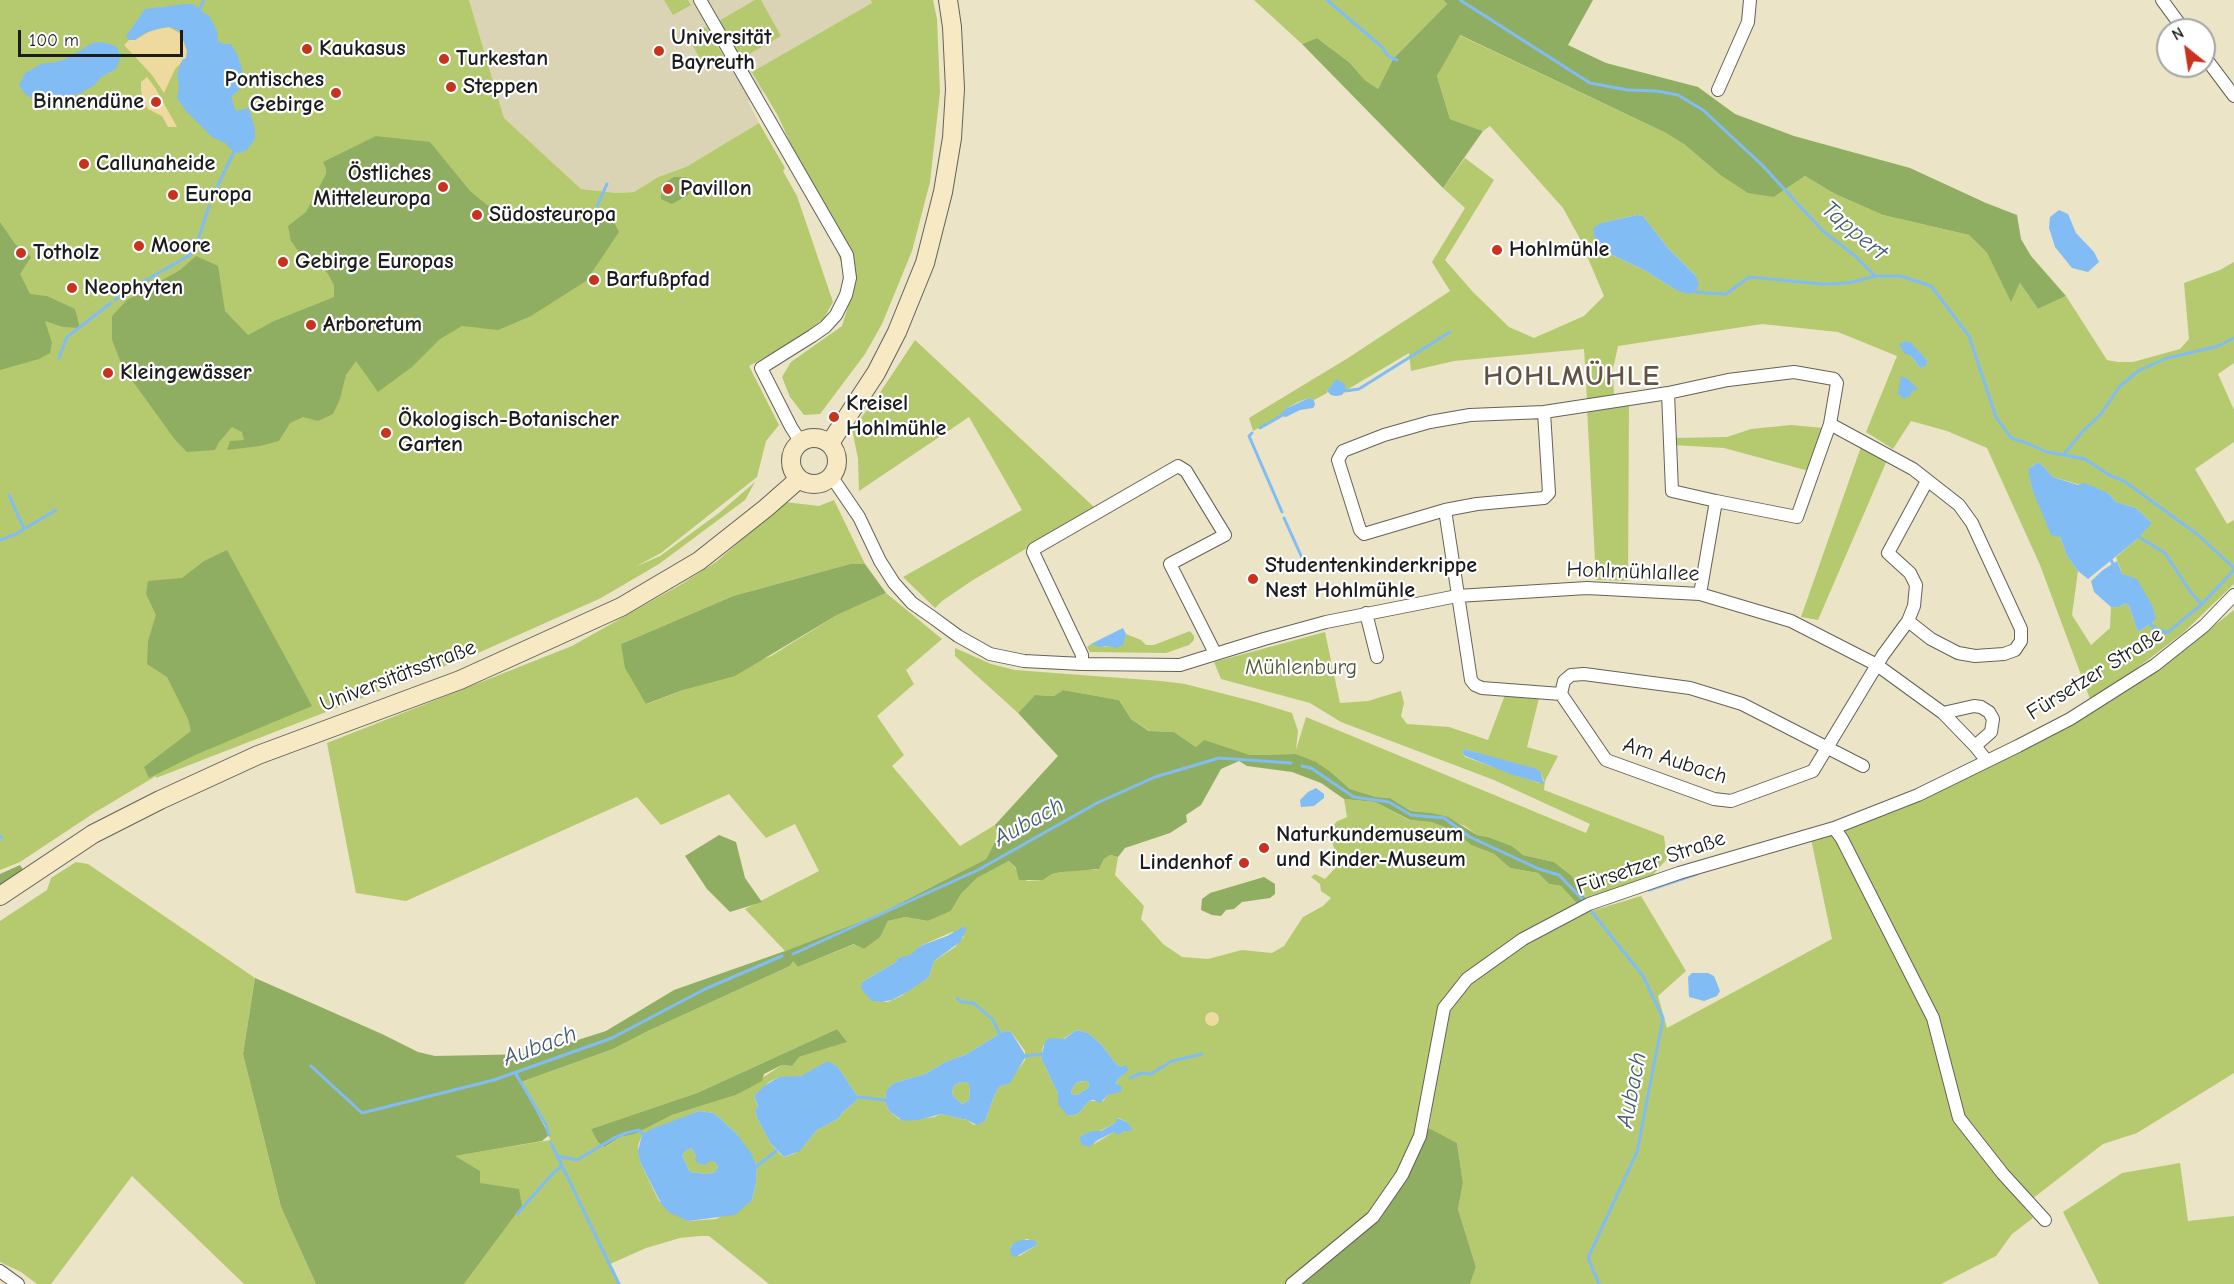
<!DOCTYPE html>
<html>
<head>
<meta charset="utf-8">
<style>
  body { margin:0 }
  #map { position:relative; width:2234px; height:1284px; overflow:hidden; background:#ebe4c6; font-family:"Comic Neue",sans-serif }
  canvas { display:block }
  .north { position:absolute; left:2156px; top:18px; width:60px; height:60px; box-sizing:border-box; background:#fff; border:2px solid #a4a4a4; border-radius:50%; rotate:330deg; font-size:16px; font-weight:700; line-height:24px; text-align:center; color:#1c1c1c }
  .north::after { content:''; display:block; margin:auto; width:21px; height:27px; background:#c8321e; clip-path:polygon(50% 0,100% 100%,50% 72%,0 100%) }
  .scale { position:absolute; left:18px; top:30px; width:165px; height:27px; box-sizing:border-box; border:3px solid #1c1c1c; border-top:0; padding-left:8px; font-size:18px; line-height:21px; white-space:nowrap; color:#1c1c1c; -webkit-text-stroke:4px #fff; paint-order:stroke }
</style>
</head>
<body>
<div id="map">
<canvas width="2234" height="1284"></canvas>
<div class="north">N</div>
<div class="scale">100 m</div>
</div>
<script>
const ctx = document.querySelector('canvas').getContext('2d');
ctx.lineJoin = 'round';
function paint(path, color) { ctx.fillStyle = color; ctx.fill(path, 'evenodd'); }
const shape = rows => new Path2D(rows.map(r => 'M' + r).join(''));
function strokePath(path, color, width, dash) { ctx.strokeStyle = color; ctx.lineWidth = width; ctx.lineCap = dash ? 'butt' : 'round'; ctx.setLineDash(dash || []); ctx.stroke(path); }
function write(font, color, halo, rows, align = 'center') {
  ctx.font = font + ' "Comic Neue",sans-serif'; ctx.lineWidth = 4.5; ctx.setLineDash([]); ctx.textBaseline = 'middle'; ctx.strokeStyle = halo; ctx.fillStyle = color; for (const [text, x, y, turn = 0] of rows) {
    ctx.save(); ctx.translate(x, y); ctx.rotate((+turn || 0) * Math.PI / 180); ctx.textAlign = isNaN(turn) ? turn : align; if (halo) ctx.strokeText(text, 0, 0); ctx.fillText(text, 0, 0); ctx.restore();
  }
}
paint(shape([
  [469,0,920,0,748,101,759,123,686,167,658,177,634,192,617,193,580,189,504,118]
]), '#dad4b4');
paint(shape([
  [0,0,469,0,504,118,581,189,617,193,634,192,658,177,686,167,759,123,785,168,783,171,797,196,833,302,824,318,801,337,749,366,779,425,766,441,757,477,661,553,635,567,660,556,719,513,755,482,745,500,659,564,601,598,478,653,156,778,156,776,94,813,20,862,0,870],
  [664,0,688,0,691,5,673,15],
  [755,0,761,0,781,36,739,60,717,22],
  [871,0,933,0,937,19,940,92,930,182,912,251,882,324,865,354,820,414,804,415,790,397,782,377,791,362,842,326,852,293,830,231,778,116,752,72,872,3],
  [1254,0,1443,0,1447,4,1393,59,1378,89,1365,80,1349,62,1317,38,1302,44],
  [706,27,724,57,705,68,688,37],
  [1459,35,1666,133,1685,145,1719,174,1774,197,1805,176,1835,194,1883,215,1969,235,1987,253,2011,301,2020,283,2038,309,2066,296,2107,360,2118,362,2133,362,2180,349,2189,339,2184,283,2220,270,2234,262,2234,363,2218,374,2234,410,2234,442,2195,469,2227,524,2234,520,2234,584,2183,633,2128,675,2090,699,2040,565,1987,448,1947,431,1911,421,1893,449,1866,432,1897,356,1838,332,1762,324,1618,346,1613,369,1614,395,1587,399,1584,349,1454,361,1411,371,1409,353,1345,391,1345,384,1327,391,1327,393,1314,400,1309,398,1298,402,1287,408,1281,416,1253,431,1249,418,1348,358,1450,291,1432,262,1465,208,1443,188,1465,158,1494,180,1445,260,1473,292,1509,327,1534,338,1584,316,1604,296,1579,237,1563,208,1490,126,1483,131,1450,119,1437,76],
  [1637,215,1643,216,1668,248,1696,276,1676,290,1644,270,1604,251,1601,223],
  [1911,344,1927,360,1920,368,1911,356],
  [2039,462,2053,477,2108,493,2116,502,2136,508,2151,522,2135,541,2116,557,2122,574,2156,620,2138,632,2129,606,2125,603,2120,607,2111,607,2110,628,2091,645,2072,615,2078,571,2067,556,2060,537,2032,489,2029,468],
  [915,340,1095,508,973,580,942,601,935,608,903,577,1022,510,969,417,859,491,858,459,852,429,875,400],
  [1629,404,1628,581,1596,580,1587,408],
  [1791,425,1824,428,1809,471,1724,448,1673,445,1673,438,1727,437,1751,429],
  [1862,444,1888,458,1818,620,1801,617],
  [834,500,865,564,850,564,733,596,621,644,647,704,771,656,837,615,886,593,942,639,906,670,914,684,877,716,904,755,892,766,960,846,995,825,998,836,986,859,875,916,785,951,745,909,819,871,795,824,766,838,729,794,661,825,637,797,406,901,356,893,327,743,572,646,680,585,716,562,785,502,819,506],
  [2234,610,2234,1073,2137,1133,2103,1144,2023,1206,2033,1218,2012,1234,1996,1256,1941,1284,1470,1284,1476,1267,1458,1209,1463,1183,1457,1143,1429,1128,1447,1010,1470,982,1527,944,1588,912,1641,896,1686,971,1658,996,1667,1028,1832,939,1811,839,1844,828,2154,672],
  [1190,631,1194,636,1194,640,1189,645,1166,653,1090,652,1087,647,1091,644,1105,647,1123,641,1126,634,1141,640,1146,645,1154,645],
  [1325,632,1340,703,1368,701,1401,691,1404,703,1401,716,1407,724,1449,727,1488,740,1505,695,1539,698,1527,747,1558,756,1545,781,1544,790,1664,836,1667,859,1651,877,1586,898,1572,876,1554,862,1523,855,1512,846,1488,837,1477,835,1465,826,1432,813,1411,811,1390,798,1376,797,1350,789,1332,773,1296,754,1250,755,1222,747,1196,747,1174,732,1150,731,1131,719,1119,700,1063,690,1054,696,1035,695,1018,713,955,656,955,648,991,664,1015,670,1161,681,1185,684,1256,702,1292,713,1298,731,1296,750,1306,717,1586,833,1590,824,1494,780,1341,722,1310,703,1221,679,1214,662],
  [1464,749,1541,773,1544,781,1539,783,1465,757,1462,752],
  [1344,799,1375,802,1409,820,1431,822,1452,830,1471,845,1494,854,1510,868,1538,873,1549,884,1561,886,1581,908,1467,979,1444,1008,1420,1136,1373,1217,1292,1284,769,1284,709,1236,700,1236,680,1238,646,1248,610,1264,619,1284,464,1284,522,1206,480,1183,454,1156,550,1140,546,1125,521,1082,613,1049,648,1031,790,966,793,960,798,967,855,944,864,949,879,937,888,921,905,917,928,921,951,911,961,894,977,878,1009,861,1027,881,1043,880,1052,874,1062,872,1078,869,1095,870,1099,869,1104,859,1110,855,1118,857,1115,875,1144,906,1141,919,1163,944,1182,957,1208,959,1242,950,1272,953,1284,946,1303,917,1323,906,1331,898,1321,891,1320,884,1311,877,1315,874,1325,879,1339,864,1329,832,1336,822,1347,817],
  [952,932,964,936,955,947,934,961,929,977,901,996,888,1002,872,1001,862,982,896,962,898,958,910,956,920,946],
  [837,1029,846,1042,799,1057,791,1066,782,1065,736,1095,672,1115,635,1134,620,1137,606,1147,591,1129,697,1093],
  [1076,1030,1088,1033,1101,1044,1117,1065,1128,1070,1118,1079,1114,1092,1108,1095,1103,1101,1089,1101,1078,1114,1068,1116,1059,1104,1058,1094,1041,1058,1043,1046,1050,1039,1063,1039],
  [1004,1031,1011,1032,1014,1036,1025,1051,1025,1060,1007,1084,999,1087,995,1094,985,1121,974,1125,967,1120,941,1114,934,1117,912,1120,899,1119,889,1111,885,1102,886,1092,889,1087,894,1083,925,1074,947,1061,965,1055],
  [838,1067,858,1097,856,1101,842,1113,838,1119,817,1130,804,1146,794,1154,784,1157,781,1155,771,1144,757,1118,755,1111,758,1107,754,1096,769,1082,779,1077,796,1077],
  [699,1111,714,1113,736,1133,757,1165,756,1183,752,1200,716,1219,688,1221,659,1201,640,1162,638,1146,642,1135],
  [1118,1118,1127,1122,1128,1131,1114,1132,1094,1144,1096,1133,1115,1123],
  [1027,1239,1036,1242,1037,1245,1019,1256,1010,1249,1012,1244],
  [76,862,88,864,255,978,243,1054,281,1207,316,1284,244,1284,132,1176,51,1284,37,1284,21,1272,0,1262,0,921,47,890,51,878],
  [1087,1080,1089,1084,1088,1088,1077,1095,1072,1094,1071,1091,1076,1083],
  [960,1082,969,1083,970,1087,969,1100,962,1104,953,1096,952,1092,954,1086],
  [692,1148,696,1157,715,1162,718,1167,715,1172,707,1174,690,1172,682,1155,686,1151],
  [2180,1163,2188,1221,2234,1216,2234,1284,2099,1284,2063,1212,2122,1173]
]), '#b5ca6e');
paint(shape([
  [1443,0,1593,0,1568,45,1606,63,1698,87,1735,114,1794,136,1910,168,1986,203,2017,215,2021,239,2031,256,2066,296,2038,309,2020,283,2011,302,1987,253,1969,235,1883,215,1835,194,1805,176,1774,197,1748,193,1719,174,1685,145,1666,133,1460,35,1437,76,1450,119,1483,131,1443,188,1302,44,1317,38,1349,62,1365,80,1378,89,1393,59,1447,4],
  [376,136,430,142,470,191,503,218,525,224,570,219,608,211,619,232,586,281,531,316,498,330,462,326,440,339,412,367,378,392,356,361,346,375,340,399,333,414,318,421,303,417,290,423,279,441,260,446,227,450,230,441,244,440,242,432,232,427,219,442,215,450,187,452,176,441,123,368,112,340,112,316,127,300,180,270,196,256,218,266,225,311,248,335,274,321,334,297,334,285,328,274,322,267,303,258,291,241,288,226,306,212,326,174,326,168,323,162],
  [674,177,686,177,692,186,688,195,672,204,661,199,661,185],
  [0,222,15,244,31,257,20,274,30,294,47,296,75,309,80,328,63,327,45,321,52,343,50,353,39,359,0,370],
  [227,550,312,706,195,755,149,778,144,767,191,731,188,719,167,677,147,664,148,641,156,615,146,594,148,581,182,578,204,561],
  [850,564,865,564,886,593,837,615,735,676,683,690,646,704,625,668,621,644,733,596],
  [1063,690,1119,700,1131,719,1149,731,1174,732,1196,747,1204,740,1250,755,1296,754,1316,762,1332,773,1350,789,1376,797,1390,798,1411,811,1432,813,1448,817,1477,835,1488,837,1512,846,1523,855,1554,862,1572,876,1589,904,1581,908,1561,886,1549,884,1538,873,1510,868,1494,854,1471,845,1452,830,1431,822,1410,820,1375,802,1344,799,1321,783,1292,772,1247,766,1239,761,1221,769,1201,805,1186,815,1187,822,1170,833,1125,848,1118,857,1110,855,1104,859,1099,869,1062,872,1052,874,1043,880,1019,880,1016,868,1009,861,977,878,961,894,951,911,928,921,905,917,888,921,880,937,864,949,854,944,798,967,793,961,790,966,648,1031,613,1049,521,1082,549,1135,542,1141,455,1156,480,1171,480,1183,519,1189,522,1206,464,1284,316,1284,281,1207,243,1054,255,978,382,1034,418,1052,435,1056,534,1054,606,1031,674,990,785,951,875,916,986,859,998,836,995,825,1058,756,1018,713,1035,695,1054,696],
  [719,835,736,842,745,878,762,902,730,912,707,889,685,856],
  [20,865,24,871,0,887,0,874],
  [1264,877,1275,884,1275,894,1270,898,1242,902,1234,909,1226,910,1221,916,1212,915,1201,910,1202,899,1210,893],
  [837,1029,847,1042,799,1057,792,1066,782,1065,764,1074,762,1081,736,1095,672,1115,635,1134,620,1137,605,1147,598,1142,591,1129,697,1093],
  [1429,1128,1457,1143,1463,1183,1458,1209,1476,1267,1470,1284,1297,1284,1376,1219]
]), '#90ae61');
paint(shape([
  [169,27,181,34,187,51,186,58,175,69,164,93,152,75,124,45,129,40,135,40,152,30],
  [147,77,156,89,177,127,168,127,162,116,148,109,143,99,141,90,141,82],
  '1205 1019a7 7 0 1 1 14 0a7 7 0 1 1-14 0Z'
]), '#eeda9e');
paint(shape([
  [185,4,193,4,210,17,217,31,218,41,224,44,231,44,238,56,246,83,231,97,236,111,249,108,255,129,255,139,247,150,240,153,234,152,225,143,212,137,186,111,177,98,179,87,177,74,182,60,186,58,187,51,181,34,177,30,169,27,161,28,145,33,135,40,129,40,126,36,145,9],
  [103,42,117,47,121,57,116,69,101,77,95,85,81,93,64,97,50,106,40,104,24,93,19,85,25,73,41,64,56,62,66,59,92,43],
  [2059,210,2068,214,2076,233,2094,252,2099,262,2088,272,2072,268,2055,247,2049,228,2050,217],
  [1637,215,1643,216,1668,248,1696,276,1699,284,1696,292,1688,294,1676,290,1644,270,1604,251,1595,238,1593,228,1601,223],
  [1906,341,1911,343,1927,360,1926,366,1920,368,1911,356,1904,353,1899,344],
  [1901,376,1908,379,1918,389,1912,391,1910,396,1904,399,1898,394],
  [1336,379,1345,384,1345,391,1342,395,1336,396,1331,395,1327,391],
  [1309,398,1314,400,1315,405,1313,408,1300,410,1286,417,1281,416,1281,413,1287,408],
  [2039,462,2053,477,2078,485,2085,483,2108,493,2116,502,2136,508,2152,523,2135,541,2088,579,2078,571,2067,556,2060,537,2051,535,2032,489,2029,474,2029,468],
  [2117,561,2122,574,2137,579,2153,607,2156,620,2138,632,2129,606,2125,603,2120,607,2111,607,2094,592,2091,581,2103,570],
  [1123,628,1126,634,1123,645,1116,648,1108,646,1100,647,1091,644],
  [1464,749,1537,769,1541,773,1544,784,1513,775,1465,756,1462,752],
  [1316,788,1324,794,1324,798,1314,806,1301,807,1300,800,1308,792],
  [963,927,967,928,960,942,934,961,929,977,909,991,892,1000,881,1002,872,1001,861,989,862,982,896,962,898,958,910,955,920,946,947,936],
  [1692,973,1708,973,1714,976,1720,991,1717,996,1704,1001,1689,997,1688,977],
  [1076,1030,1088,1033,1101,1044,1117,1065,1122,1067,1126,1065,1129,1070,1118,1079,1116,1084,1121,1086,1122,1089,1120,1092,1108,1095,1100,1103,1094,1100,1089,1101,1078,1114,1068,1116,1058,1104,1058,1094,1041,1058,1045,1042,1050,1038,1064,1039],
  [1082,1081,1087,1081,1089,1084,1088,1088,1077,1095,1072,1094,1071,1091,1076,1083],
  [1004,1031,1011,1032,1026,1056,1010,1083,999,1087,995,1094,985,1121,977,1125,967,1120,941,1114,919,1120,903,1121,889,1111,885,1102,886,1092,889,1087,894,1083,925,1074,947,1061,965,1055],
  [960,1082,968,1083,970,1087,969,1100,962,1104,953,1096,952,1092,954,1086],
  [828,1061,838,1067,858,1097,856,1101,842,1113,838,1119,817,1130,800,1151,784,1157,771,1144,757,1118,755,1111,758,1106,754,1096,764,1086,779,1077,801,1076],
  [699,1111,714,1113,736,1133,751,1153,757,1166,756,1183,752,1200,735,1215,688,1221,670,1213,662,1205,640,1162,638,1151,642,1135,649,1130],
  [692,1148,696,1157,695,1161,700,1164,705,1165,710,1161,715,1162,718,1167,715,1172,707,1174,690,1172,682,1155,686,1151],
  [1117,1118,1127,1122,1133,1130,1122,1132,1118,1135,1114,1132,1098,1140,1089,1147,1082,1145,1079,1138,1081,1136,1091,1131,1101,1131,1115,1123],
  [1021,1240,1032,1240,1036,1241,1037,1245,1015,1257,1012,1256,1010,1249,1012,1244]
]), '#81bdf4');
strokePath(shape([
  [1327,0,1382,47,1388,56,1397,60],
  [1460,0,1590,83,1628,90,1657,91,1678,95,1703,110,1762,165,1823,231,1854,255,1875,276],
  [200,9,204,0],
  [211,199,234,152],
  [597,206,607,184],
  [598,214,598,218],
  [1696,292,1726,294,1749,277,1822,284,1849,283,1875,276,1901,276,1931,286,1969,336,1996,417,2011,438,2027,443,2047,452,2085,459,2109,475,2124,481,2197,534,2234,568],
  [115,300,134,287,190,255,199,237,209,206],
  [59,358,67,337,111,303],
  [1345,391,1359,389,1450,332],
  [1260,428,1281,416],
  [1252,433,1249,436,1282,512],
  [2064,454,2083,431,2101,414,2119,387,2138,371,2164,359,2218,346,2234,338],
  [1284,518,1303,560],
  [24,529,56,510],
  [2139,537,2165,553,2192,594,2202,604,2234,570],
  [0,540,14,535,24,529,9,495],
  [2111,560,2113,564],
  [2150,624,2153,627,2167,633,2202,604],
  [1302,766,1311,768,1354,797,1389,802,1411,815,1444,818,1470,837,1539,869,1559,875,1584,901],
  [0,836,2,838],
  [1649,890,1697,874],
  [1592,912,1643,976,1663,1018,1637,1152,1588,1258,1599,1284],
  [793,954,978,870,1097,803,1155,777,1219,758,1291,763],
  [957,998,961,1002,974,1003,993,1020,999,1033],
  [1026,1056,1042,1054],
  [311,1066,362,1113,494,1080,612,1038,705,989,782,956],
  [516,1074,546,1125,549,1135],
  [1130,1078,1142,1073,1151,1074,1172,1061,1202,1054],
  [858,1097,885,1100],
  [551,1143,619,1284],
  [557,1156,577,1160,614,1138,626,1133,639,1130,643,1134],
  [757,1166,776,1151],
  [517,1214,554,1172,562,1166]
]), '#81bdf4', 3);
const minor = shape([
  [700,0,847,255,850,278,846,295,836,315,825,327,812,336,761,368,791,427,800,441],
  [2162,0,2184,30],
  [2204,56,2234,96],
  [1718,90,1748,22,1750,0],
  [1668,393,1728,380,1794,372,1834,379,1837,383,1830,424,1797,517,1716,501],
  [1830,424,1913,469,1959,505,1972,523,2021,629,2021,641,2015,650,2004,654,1975,656,1958,653,1931,639,1908,621],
  [831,476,859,517,880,561,894,583,912,603,932,617,958,636,990,654,1024,661,1082,664,1180,665,1264,639,1326,622,1457,596,1587,588,1700,594,1791,621,1877,665,1943,713,1975,746,1987,761],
  [1445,510,1364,534,1360,530,1338,460,1343,451,1384,435,1430,422,1470,415,1544,412],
  [1700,594,1716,501,1672,491,1668,393,1544,412,1549,493,1544,498,1477,504,1445,510,1471,680,1475,685,1482,688,1561,694,1606,760,1714,799,1731,801,1813,771,1883,655,1908,621,1914,606,1916,585,1910,573,1888,553,1927,481],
  [1366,613,1377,657],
  [1082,664,1082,655,1033,552,1034,549,1178,466,1186,471,1225,535,1170,564,1215,653],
  [1561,694,1564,681,1571,675,1584,674,1690,688,1742,704,1863,766],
  [1943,713,1974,706,1981,707,1989,712,1993,719,1991,732,1975,746],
  [1834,828,1842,839,1933,1018,1959,1118,2003,1174,2045,1220],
  [0,1271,18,1284],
  [1292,1284,1373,1217,1402,1175,1420,1136,1444,1008,1467,979,1523,939,1589,904,1679,873,1834,828,1918,795,2018,746,2070,719,2155,665,2204,626,2234,595]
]);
const secondary = shape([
  '791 461a23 23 0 1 1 46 0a23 23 0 1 1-46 0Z',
  [830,443,876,373,897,332,925,263,943,192,952,138,955,89,952,27,948,0],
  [0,896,93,834,160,800,258,755,460,680,621,607,699,561,766,508,799,479]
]);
strokePath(minor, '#646258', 14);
strokePath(secondary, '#646258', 20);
strokePath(minor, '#fff', 12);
strokePath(secondary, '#f6e9c3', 18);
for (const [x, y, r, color] of [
  [307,49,6,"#c8321e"],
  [659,51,6,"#c8321e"],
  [444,59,6,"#c8321e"],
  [451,87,6,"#c8321e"],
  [336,93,6,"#c8321e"],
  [156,102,6,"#c8321e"],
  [84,164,6,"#c8321e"],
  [443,187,6,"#c8321e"],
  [668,189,6,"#c8321e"],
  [173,195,6,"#c8321e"],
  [477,215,6,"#c8321e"],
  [139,246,6,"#c8321e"],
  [1497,250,6,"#c8321e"],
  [21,253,6,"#c8321e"],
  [283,262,6,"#c8321e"],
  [594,280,6,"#c8321e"],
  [72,288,6,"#c8321e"],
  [311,325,6,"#c8321e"],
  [108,373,6,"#c8321e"],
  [834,417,6,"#c8321e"],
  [386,433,6,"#c8321e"],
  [1253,579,6,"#c8321e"],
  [1264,848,6,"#c8321e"],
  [1244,863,6,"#c8321e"]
]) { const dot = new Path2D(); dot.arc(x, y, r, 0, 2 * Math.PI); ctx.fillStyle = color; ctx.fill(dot); strokePath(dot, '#fff', 2); }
write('bold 22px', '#1c1c1c', '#fff', [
  ["Universität",671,38],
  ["Bayreuth",671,63],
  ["Kaukasus",319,49],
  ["Turkestan",456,59],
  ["Pontisches",324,80,"right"],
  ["Gebirge",324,105,"right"],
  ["Steppen",463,87],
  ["Binnendüne",144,102,"right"],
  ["Callunaheide",96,164],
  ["Östliches",431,174,"right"],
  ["Mitteleuropa",431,199,"right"],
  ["Pavillon",680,189],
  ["Europa",185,195],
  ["Südosteuropa",489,215],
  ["Moore",151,246],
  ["Hohlmühle",1509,250],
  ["Totholz",33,253],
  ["Gebirge Europas",295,262],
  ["Barfußpfad",606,280],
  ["Neophyten",84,288],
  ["Arboretum",323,325],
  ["Kleingewässer",120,373],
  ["Kreisel",846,404],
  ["Hohlmühle",846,429],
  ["Ökologisch-Botanischer",398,420],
  ["Garten",398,445],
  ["Studentenkinderkrippe",1265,566],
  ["Nest Hohlmühle",1265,591],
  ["Naturkundemuseum",1276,835],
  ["und Kinder-Museum",1276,860],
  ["Lindenhof",1232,863,"right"]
], 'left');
write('22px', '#1c1c1c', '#fff', [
  ["Hohlmühlallee",1633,572,2],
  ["Fürsetzer Straße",2095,674,-32],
  ["Universitätsstraße",398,676,-21],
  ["Am Aubach",1675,761,18],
  ["Fürsetzer Straße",1651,863,-19]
]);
write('22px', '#525939', '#fff', [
  ["Mühlenburg",1301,668]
]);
write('italic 24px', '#445c72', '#fff', [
  ["Tappert",1854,231,40],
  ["Aubach",1029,822,-29],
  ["Aubach",540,1046,-20],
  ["Aubach",1632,1090,-79]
]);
ctx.letterSpacing = '1.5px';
write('bold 28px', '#625345', '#fff', [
  ["HOHLMÜHLE",1572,377]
]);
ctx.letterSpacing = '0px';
</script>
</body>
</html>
